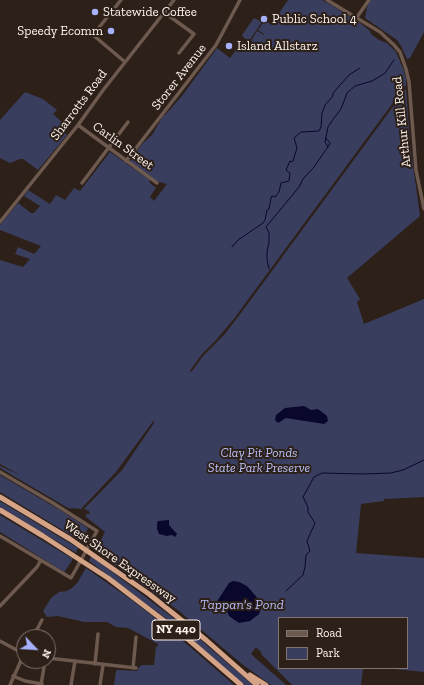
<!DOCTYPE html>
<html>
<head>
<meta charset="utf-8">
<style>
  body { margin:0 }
  #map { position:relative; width:424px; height:685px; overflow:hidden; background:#2d2019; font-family:"Zilla Slab",serif }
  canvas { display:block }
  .legend { position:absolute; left:278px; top:617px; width:130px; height:52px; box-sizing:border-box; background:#2d2019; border:1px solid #80746e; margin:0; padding:5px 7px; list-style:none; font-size:12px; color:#fcf3ee }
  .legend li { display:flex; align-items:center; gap:8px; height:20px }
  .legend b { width:20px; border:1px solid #80746e }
  .north { position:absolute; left:16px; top:629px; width:40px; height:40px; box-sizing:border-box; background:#2d2019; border:1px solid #80746e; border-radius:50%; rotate:115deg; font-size:11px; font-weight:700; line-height:16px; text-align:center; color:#fcf3ee }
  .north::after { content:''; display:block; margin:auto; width:14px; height:18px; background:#a6b1fc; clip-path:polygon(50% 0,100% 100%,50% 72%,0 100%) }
</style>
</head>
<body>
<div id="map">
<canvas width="424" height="685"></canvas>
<ul class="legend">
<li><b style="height:5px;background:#6d594e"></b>Road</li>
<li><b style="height:11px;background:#393d5e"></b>Park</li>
</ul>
<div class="north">N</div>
</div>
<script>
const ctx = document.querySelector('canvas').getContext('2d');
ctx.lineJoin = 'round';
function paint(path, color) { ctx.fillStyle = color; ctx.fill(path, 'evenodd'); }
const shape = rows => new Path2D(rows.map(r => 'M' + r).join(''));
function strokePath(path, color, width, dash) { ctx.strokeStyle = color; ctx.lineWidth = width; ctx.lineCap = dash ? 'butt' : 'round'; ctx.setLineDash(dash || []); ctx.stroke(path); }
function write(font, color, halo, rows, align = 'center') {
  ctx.font = font + ' "Zilla Slab",serif'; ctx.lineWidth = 4; ctx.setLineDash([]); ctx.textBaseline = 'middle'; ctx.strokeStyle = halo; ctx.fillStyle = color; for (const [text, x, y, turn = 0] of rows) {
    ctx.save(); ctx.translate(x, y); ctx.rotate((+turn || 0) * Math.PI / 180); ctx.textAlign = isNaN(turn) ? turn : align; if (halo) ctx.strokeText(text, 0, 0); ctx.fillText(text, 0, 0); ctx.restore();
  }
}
paint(shape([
  [288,0,322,0,333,6,360,23,370,31,371,34,379,40,387,43,396,52,404,71,406,79,406,85,233,320,216,340,202,354,189,372,192,371,203,356,224,335,238,317,406,89,410,143,420,216,347,278,360,299,357,302,364,324,424,299,424,497,384,499,384,501,361,504,356,553,424,558,424,672,384,668,407,668,407,618,279,618,279,668,363,668,361,685,292,685,261,654,262,653,256,647,251,654,286,685,271,685,242,664,179,611,95,551,105,532,86,517,86,514,90,514,89,511,84,509,122,470,154,423,154,420,116,472,81,509,68,508,0,468,0,466,20,475,0,464,0,260,23,267,30,259,15,254,18,247,34,254,41,246,0,230,0,225,18,203,31,213,34,213,40,206,24,196,28,190,50,204,56,195,65,200,74,188,80,191,110,152,150,180,149,182,156,188,150,197,154,201,167,184,156,181,130,162,132,157,142,144,152,135,163,116,165,115,182,96,217,48,230,58,243,41,254,51,257,45,251,41,257,31,264,35,264,34,258,30,265,20,271,25],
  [370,0,424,0,424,32,410,58,407,59,401,46,397,40,365,18,367,7],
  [254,18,262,22,249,41,243,37,242,35],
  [25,92,43,99,57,110,53,114,64,124,64,127,62,130,67,135,38,170,23,159,20,159,10,163,0,158,0,120],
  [0,475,60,510,88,528,82,542,0,492],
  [0,501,78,548,76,553,0,507],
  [0,515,73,559,65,571,64,572,0,532],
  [91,556,188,629,253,685,244,685,172,623,89,561],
  [86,568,133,601,167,627,234,685,114,685,116,671,118,670,137,671,140,666,142,665,154,665,156,646,158,647,158,644,128,628,116,627,107,622,84,622,58,616,47,617,43,611,51,598,59,592,67,591,72,588,77,583]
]), '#393d5e');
paint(shape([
  [304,406,311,410,318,409,327,416,328,421,324,424,286,418,278,423,275,420,276,415,285,408],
  [169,520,169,525,177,534,175,537,172,535,167,536,159,534,157,529,157,524,158,521],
  [233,581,239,582,247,586,261,602,261,609,259,614,250,621,239,623,229,616,227,611,218,606,216,603,229,583]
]), '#09072c');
strokePath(shape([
  [326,138,330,143,328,147],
  [232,247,238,240,263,223,265,220,267,210,269,209,271,198,272,196,275,197,279,192,281,183,289,181,290,173,286,170,290,161,292,162,293,161,297,148,294,138,301,132,319,131,321,127,322,113,325,105,333,96,333,93,349,75,360,68],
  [269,269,267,260,267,251,269,243,269,233,266,227,299,187,303,179,314,167,325,151,328,147,325,142,328,127,334,118,341,109,347,93,355,86,372,81,379,77,385,73,394,60],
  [286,591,303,575,305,567,306,555,310,551,307,541,315,523,308,512,308,507,303,497,314,477,322,473,362,474,391,473,403,470,424,460]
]), '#09072c', 1);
strokePath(shape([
  [121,0,93,35,125,62],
  [327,0,380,32,394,45,400,52,406,69,409,82,416,170,424,209],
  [165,13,194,34,179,53],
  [357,17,369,0],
  [78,125,157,183],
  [126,161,216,45,240,0],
  [82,183,128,122],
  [0,222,78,125,104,89,174,0],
  [0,472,53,503,97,531,71,578,0,536],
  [0,606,37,567,41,560],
  [33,637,42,620],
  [0,641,24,654],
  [48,658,136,668],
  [95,664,98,634],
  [133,668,136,637],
  [13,676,25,681,42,684],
  [10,685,24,654],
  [41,685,45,661],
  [71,685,75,661],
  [100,685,103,665]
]), '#6d594e', 3.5);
strokePath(shape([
  [0,497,70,539,149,594,206,640,257,685],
  [0,510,43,536,108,578,189,640,241,685],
  [250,675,266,685]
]), '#d5a386', 5);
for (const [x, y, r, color] of [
  [95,12,4,"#a6b1fc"],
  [264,19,4,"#a6b1fc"],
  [111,31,4,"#a6b1fc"],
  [229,46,4,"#a6b1fc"]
]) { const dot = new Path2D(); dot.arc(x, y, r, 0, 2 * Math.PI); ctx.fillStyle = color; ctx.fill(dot); strokePath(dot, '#2d2019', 1.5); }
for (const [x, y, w] of [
  [176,630,48]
]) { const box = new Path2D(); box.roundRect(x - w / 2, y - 10, w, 20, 3); ctx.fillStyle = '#2d2019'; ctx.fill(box); strokePath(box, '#fcf3ee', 1); }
write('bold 12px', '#fcf3ee', null, [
  ["NY 440",176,630]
]);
write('13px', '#fcf3ee', '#2d2019', [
  ["Statewide Coffee",103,12],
  ["Public School 4",272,19],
  ["Speedy Ecomm",103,31,"right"],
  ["Island Allstarz",237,46]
], 'left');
write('13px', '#fcf3ee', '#2d2019', [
  ["Storer Avenue",179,77,-52],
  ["Sharrotts Road",79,105,-53],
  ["Arthur Kill Road",402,122,-96],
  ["Carlin Street",123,146,36],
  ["West Shore Expressway",120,562,35]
]);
write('italic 13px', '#b9c2fb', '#2d2019', [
  ["Clay Pit Ponds",259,453],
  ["State Park Preserve",259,468]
]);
write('italic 14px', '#b2bbf4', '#2d2019', [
  ["Tappan's Pond",242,605]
]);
</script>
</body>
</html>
